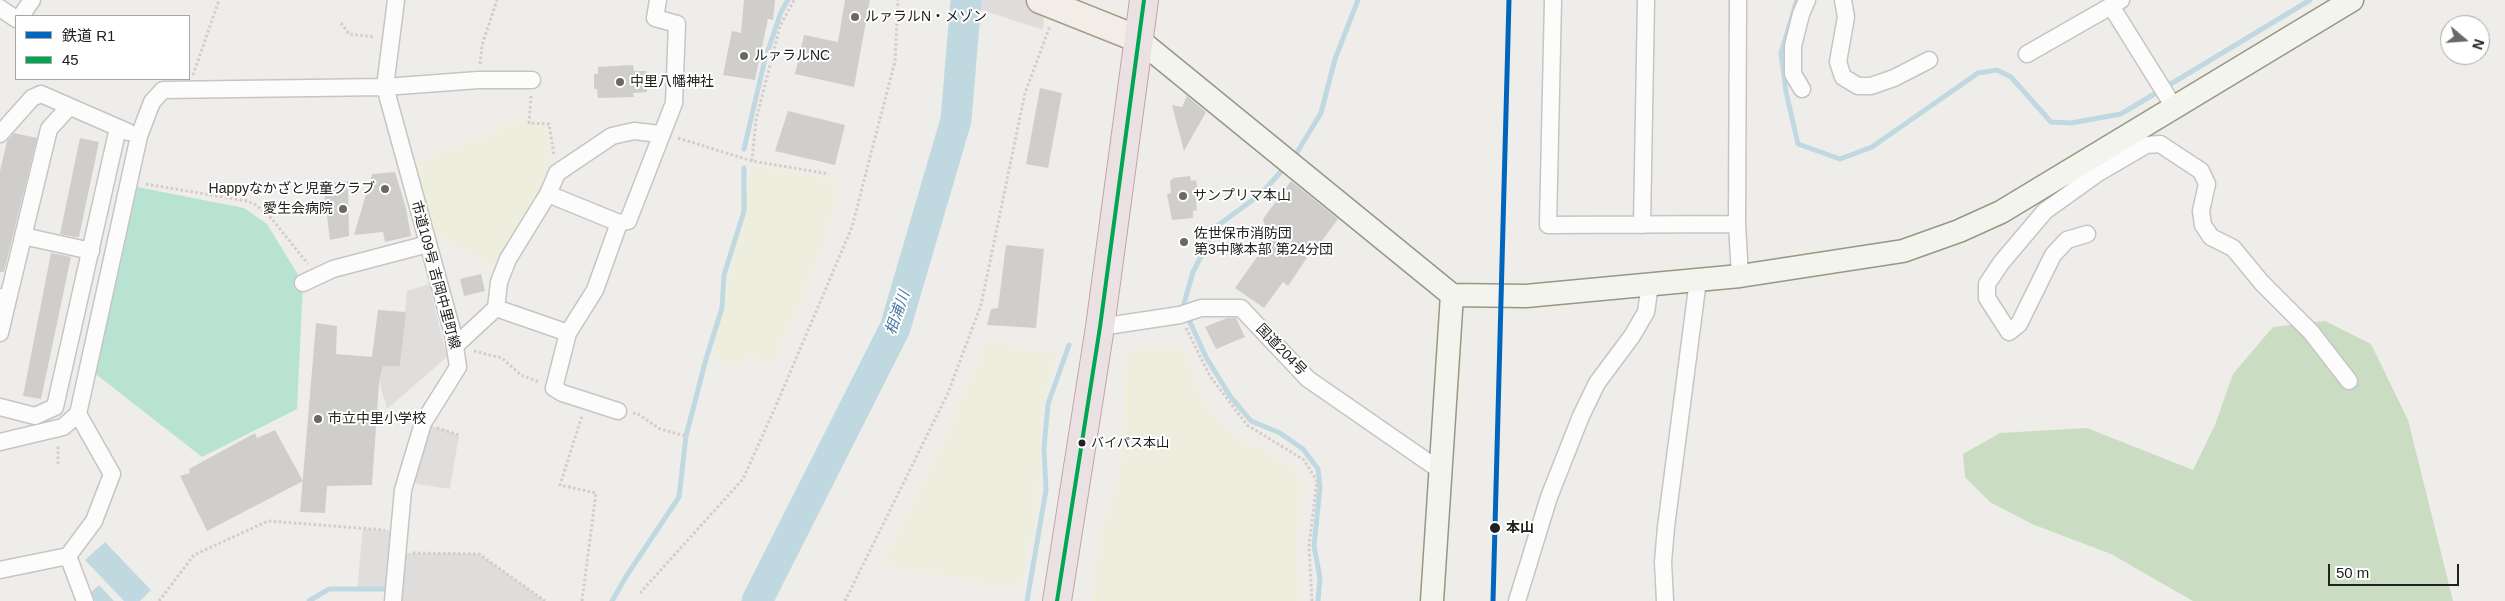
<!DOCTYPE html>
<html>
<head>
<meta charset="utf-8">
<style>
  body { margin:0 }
  #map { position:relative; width:2505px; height:601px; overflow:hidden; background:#efedea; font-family:Arial,"Noto Sans JP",sans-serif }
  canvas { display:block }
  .legend { position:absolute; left:15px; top:15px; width:175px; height:65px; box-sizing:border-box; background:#fff; border:1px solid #a6a6a6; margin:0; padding:6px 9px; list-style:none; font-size:15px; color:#212121 }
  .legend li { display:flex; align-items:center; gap:10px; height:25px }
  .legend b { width:25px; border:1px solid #a6a6a6 }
  .north { position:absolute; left:2440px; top:15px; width:50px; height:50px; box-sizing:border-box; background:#fff; border:1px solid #a6a6a6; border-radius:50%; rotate:108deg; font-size:14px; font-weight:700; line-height:20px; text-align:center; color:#212121 }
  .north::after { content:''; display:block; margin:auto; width:18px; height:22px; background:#696867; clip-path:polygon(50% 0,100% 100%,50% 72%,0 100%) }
  .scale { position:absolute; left:2328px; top:564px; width:131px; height:22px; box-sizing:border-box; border:2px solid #212121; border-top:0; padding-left:6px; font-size:15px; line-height:18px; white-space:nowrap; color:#212121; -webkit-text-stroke:4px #fff; paint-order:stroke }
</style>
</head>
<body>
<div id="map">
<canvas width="2505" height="601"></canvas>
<ul class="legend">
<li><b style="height:6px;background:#0065bd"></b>鉄道 R1</li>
<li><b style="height:6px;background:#00a651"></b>45</li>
</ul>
<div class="north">N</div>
<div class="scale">50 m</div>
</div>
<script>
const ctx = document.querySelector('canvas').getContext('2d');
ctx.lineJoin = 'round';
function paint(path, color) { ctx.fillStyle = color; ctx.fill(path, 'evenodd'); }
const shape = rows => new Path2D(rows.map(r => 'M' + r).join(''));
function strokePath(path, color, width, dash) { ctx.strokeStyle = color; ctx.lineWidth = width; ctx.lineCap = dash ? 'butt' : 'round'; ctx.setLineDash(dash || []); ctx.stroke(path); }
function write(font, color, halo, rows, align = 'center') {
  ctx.font = font + ' Arial,"Noto Sans JP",sans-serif'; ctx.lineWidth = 4; ctx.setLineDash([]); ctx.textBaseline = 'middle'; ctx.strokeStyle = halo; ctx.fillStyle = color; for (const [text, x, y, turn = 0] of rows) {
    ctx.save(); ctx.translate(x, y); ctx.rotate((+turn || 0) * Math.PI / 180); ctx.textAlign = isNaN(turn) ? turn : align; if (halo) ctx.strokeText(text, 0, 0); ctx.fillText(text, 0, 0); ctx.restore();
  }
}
paint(shape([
  [399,553,479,554,545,601,393,601]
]), '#dedddb');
paint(shape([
  [521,118,545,125,551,171,496,267,430,232,412,163,474,141],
  [752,166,841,180,823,247,773,364,744,356,738,367,712,357],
  [987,339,1039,352,1058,349,1041,408,1039,502,1020,589,882,565,954,418],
  [1179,344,1212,415,1236,437,1274,455,1298,472,1304,487,1296,534,1297,566,1304,589,1301,601,1091,601,1100,538,1119,475,1125,427,1124,382,1129,351]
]), '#edeede');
paint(shape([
  [2325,321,2371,344,2408,420,2453,601,2193,601,2111,554,2032,524,1990,502,1965,477,1963,454,2000,433,2087,428,2193,470,2215,425,2233,374,2273,327]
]), '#cadcc1');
paint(shape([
  [137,187,244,208,267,224,303,283,297,409,202,457,93,372]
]), '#b8e3d2');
paint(shape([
  [429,284,447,357,387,409,380,385,383,366,400,366,407,291],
  [423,423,459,435,450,489,405,482],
  [363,529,400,531,387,589,357,589]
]), '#dfdedd');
paint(shape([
  [105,542,151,590,140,601,124,601,85,560],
  [99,585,114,601,95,601,89,594]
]), '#c0d9e0');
paint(shape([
  [952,0,1045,0,1043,30]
]), '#dedddc');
strokePath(shape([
  [1797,0,1781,53,1786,92,1798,144,1840,159,1872,147,1978,73,1997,70,2011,77,2051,122,2071,123,2121,114,2310,0],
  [744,149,765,59,781,12,788,0],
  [1293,159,1321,113,1335,59,1358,0],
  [1285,167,1261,194,1217,226,1193,272,1183,307,1206,357,1230,396,1251,421,1280,433,1303,449,1318,469,1320,487,1314,546,1320,578,1318,601],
  [309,601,329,589,387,589],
  [612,601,627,575,679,497,686,436,706,359,722,308,724,275,744,211,744,168],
  [1027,601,1046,490,1044,448,1048,404,1069,345]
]), '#c0d9e0', 5);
strokePath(shape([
  [757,601,895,328,956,120,966,0]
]), '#c0d9e0', 31);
paint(shape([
  [744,0,775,0,773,20,768,19,755,80,723,75,732,31,741,33],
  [845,0,870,0,854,87,795,74,804,35,838,42],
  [633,65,634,71,646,71,647,92,633,93,634,97,598,98,597,89,594,89,594,74,598,74,598,67],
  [1040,88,1062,93,1048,168,1026,164],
  [1187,96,1206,112,1184,151,1172,105,1182,107],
  [788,111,845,125,835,165,775,151],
  [14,133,37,138,4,272,0,272,0,171,7,141],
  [80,138,99,142,79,237,75,237,60,234],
  [395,172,406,208,411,236,385,242,383,232,354,235,372,174],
  [1190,176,1191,181,1196,180,1199,199,1196,200,1197,210,1193,211,1193,218,1172,220,1167,194,1171,193,1170,181,1173,178],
  [348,181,349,236,330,240,323,184],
  [1291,181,1338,219,1321,242,1319,240,1288,286,1283,282,1264,308,1235,288,1269,240,1263,219],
  [1006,245,1044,249,1036,328,987,325,991,309,998,308],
  [51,253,71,257,41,399,23,396],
  [481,274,485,291,464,296,460,279],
  [378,310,406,312,400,366,383,366,379,384,372,485,327,486,325,513,300,512,316,323,337,326,336,354,372,357],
  [1227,318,1236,318,1245,337,1216,349,1205,327],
  [275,430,303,481,207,531,180,476,190,473,189,469,255,433,257,438]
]), '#d0cecb');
const street = shape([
  [1553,0,1548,225,1737,224],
  [1738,0,1737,224,1740,276],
  [1843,0,1846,17,1838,62,1843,77,1858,86,1871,86,1894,78,1929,60],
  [2121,0,2111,6,2174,107],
  [0,8,16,19],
  [21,16,32,0],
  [2027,54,2111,6],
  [1802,89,1793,74,1793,46,1801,14,1807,0],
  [0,134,32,98,41,94,128,132],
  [2098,173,2146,145,2160,144,2201,171,2207,184,2201,211,2203,225,2211,237,2233,248,2262,283,2311,332,2349,381],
  [548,194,619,223],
  [1642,225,1646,0],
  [2087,234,2067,240,2053,255,2019,324,2009,332,1987,298,1987,284,2001,263,2045,211,2098,173,2093,165],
  [23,236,91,251],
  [303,283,333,269,428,244],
  [0,297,8,299,0,333],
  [8,299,49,129,69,107],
  [496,308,568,333],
  [1100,327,1180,315,1201,308,1241,308,1308,379,1441,471],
  [455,346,496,308,499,282,508,259,548,194,557,173,612,136,634,131,660,134],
  [0,407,35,416,55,407,118,128],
  [618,411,562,393,554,388,568,333,595,290,619,223,628,221,674,103,677,24,655,18,658,0],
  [78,414,112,474,94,521,68,556,85,601],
  [0,442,63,427,78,414,139,136,152,102,163,90,385,87,478,80,532,80],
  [0,570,68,556],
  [393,601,403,490,423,423,458,367,453,334,385,87,396,0],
  [1517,601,1549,497,1581,416,1597,383,1632,336,1646,312,1650,285],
  [1665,601,1663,562,1666,527,1698,280]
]);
const secondary = shape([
  [1138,39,1452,295,1526,296,1740,276,1903,251,1959,231,2001,212,2352,0],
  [1432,601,1452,295]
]);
const primary = shape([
  [1040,0,1138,39]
]);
const highway = shape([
  [1057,601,1100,327,1144,0]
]);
strokePath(street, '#c6c5c4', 19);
strokePath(secondary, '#969882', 25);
strokePath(primary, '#a59c88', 29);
strokePath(highway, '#c2a3ab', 30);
strokePath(shape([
  [341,23,349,34,374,37],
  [480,64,482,45,497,0],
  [193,75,219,0],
  [531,96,529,123,549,124,554,155],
  [678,138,752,161,829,174],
  [752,161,756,120,780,26,794,0],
  [146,184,247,201,256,205,272,219,308,264],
  [1186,328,1210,376,1247,425,1304,460,1317,481,1309,546,1312,601],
  [474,351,502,358,521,375,539,382],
  [633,413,638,414,660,429,686,436],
  [437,428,459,435],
  [58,464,58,445],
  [413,553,479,554,545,601],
  [640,593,743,479,778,401,852,227,895,61,898,0],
  [159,601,194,555,268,521,385,530],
  [582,601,596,493,560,485,582,416],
  [845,601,948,393,981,305,1025,93,1050,26]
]), '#d7cbc9', 3, [2.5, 2.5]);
strokePath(street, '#fdfcfc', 16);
strokePath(secondary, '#f3f4ed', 22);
strokePath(primary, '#f2ede7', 26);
strokePath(highway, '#ebe1e2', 28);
strokePath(shape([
  [1057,601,1100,327,1144,0]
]), '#00a651', 4);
strokePath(shape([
  [1493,601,1509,0]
]), '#0065bd', 5);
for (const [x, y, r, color] of [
  [855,17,5,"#696867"],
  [744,56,5,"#696867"],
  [620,82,5,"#696867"],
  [385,189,5,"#696867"],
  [1183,196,5,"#696867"],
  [343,209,5,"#696867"],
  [1184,242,5,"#696867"],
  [318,419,5,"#696867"],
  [1082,443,4.5,"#212121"],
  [1495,528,6,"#212121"]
]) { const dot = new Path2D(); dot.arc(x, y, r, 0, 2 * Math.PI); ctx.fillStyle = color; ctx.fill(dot); strokePath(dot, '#fff', 2); }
write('13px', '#212121', '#fff', [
  ["バイパス本山",1091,443]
], 'left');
write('14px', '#212121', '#fff', [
  ["ルァラルN・メゾン",865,17],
  ["ルァラルNC",754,56],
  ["中里八幡神社",630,82],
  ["Happyなかざと児童クラブ",375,189,"right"],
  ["サンプリマ本山",1193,196],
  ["愛生会病院",333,209,"right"],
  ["佐世保市消防団",1194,234],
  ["第3中隊本部 第24分団",1194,250],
  ["市立中里小学校",328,419]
], 'left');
write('14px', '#212121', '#fff', [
  ["市道109号 吉岡中里町線",435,275,75],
  ["国道204号",1281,350,46]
]);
write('bold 14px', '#212121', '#fff', [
  ["本山",1506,528]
], 'left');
write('italic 15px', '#4f78a5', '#fff', [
  ["相浦川",898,313,-71]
]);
</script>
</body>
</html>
